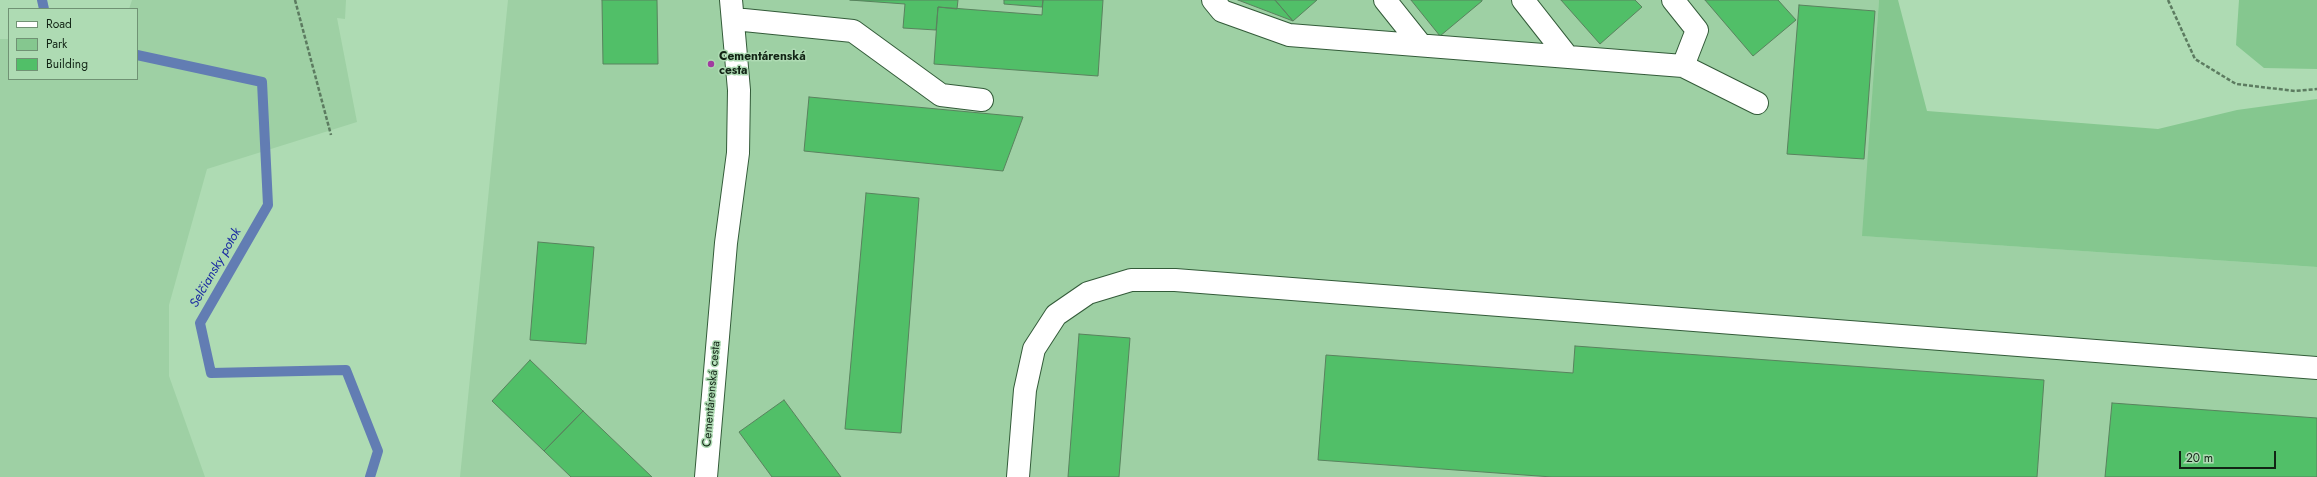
<!DOCTYPE html>
<html>
<head>
<meta charset="utf-8">
<style>
  body { margin:0 }
  #map { position:relative; width:2317px; height:477px; overflow:hidden; background:#aedbb3; font-family:Jost,sans-serif }
  canvas { display:block }
  .legend { position:absolute; left:8px; top:8px; width:130px; height:72px; box-sizing:border-box; background:#aedbb3; border:1px solid #709274; margin:0; padding:5px 7px; list-style:none; font-size:12px; color:#122415 }
  .legend li { display:flex; align-items:center; gap:8px; height:20px }
  .legend b { width:20px; border:1px solid #709274 }
  .scale { position:absolute; left:2179px; top:451px; width:97px; height:18px; box-sizing:border-box; border:2px solid #122415; border-top:0; padding-left:5px; font-size:12px; line-height:14px; white-space:nowrap; color:#122415; -webkit-text-stroke:3px #aedbb3; paint-order:stroke }
</style>
</head>
<body>
<div id="map">
<canvas width="2317" height="477"></canvas>
<ul class="legend">
<li><b style="height:5px;background:#fff"></b>Road</li>
<li><b style="height:11px;background:#85c78f"></b>Park</li>
<li><b style="height:11px;background:#51bf68"></b>Building</li>
</ul>
<div class="scale">20 m</div>
</div>
<script>
const ctx = document.querySelector('canvas').getContext('2d');
ctx.lineJoin = 'round';
function paint(path, color) { ctx.fillStyle = color; ctx.fill(path, 'evenodd'); }
const shape = rows => new Path2D(rows.map(r => 'M' + r).join(''));
function strokePath(path, color, width, dash) { ctx.strokeStyle = color; ctx.lineWidth = width; ctx.lineCap = dash ? 'butt' : 'round'; ctx.setLineDash(dash || []); ctx.stroke(path); }
function write(font, color, halo, rows, align = 'center') {
  ctx.font = font + ' Jost,sans-serif'; ctx.lineWidth = 3; ctx.setLineDash([]); ctx.textBaseline = 'middle'; ctx.strokeStyle = halo; ctx.fillStyle = color; for (const [text, x, y, turn = 0] of rows) {
    ctx.save(); ctx.translate(x, y); ctx.rotate((+turn || 0) * Math.PI / 180); ctx.textAlign = isNaN(turn) ? turn : align; if (halo) ctx.strokeText(text, 0, 0); ctx.fillText(text, 0, 0); ctx.restore();
  }
}
paint(shape([
  [132,0,346,0,345,19,337,18,357,122,207,169,169,305,169,376,205,477,0,477,0,39,9,39,9,79,137,79,137,9,129,9],
  [508,0,1879,0,1863,236,2317,267,2317,477,460,477]
]), '#9ed0a4');
paint(shape([
  [1879,0,1898,0,1927,111,2158,129,2237,110,2317,99,2317,267,1862,236],
  [2239,0,2317,0,2317,69,2264,68,2236,45]
]), '#85c78f');
strokePath(shape([
  [42,0,44,9],
  [137,55,262,82,268,205,200,323,211,373,346,370,378,451,370,477]
]), '#627db3', 10);
const building = shape([
  [602,0,657,0,658,64,603,64,602,0],
  [850,0,958,0,957,9,938,7,936,30,903,28,905,4,850,0],
  [1004,0,1043,0,1042,7,1004,4,1004,0],
  [1043,0,1103,0,1098,76,934,64,938,7,1042,15,1043,0],
  [1238,0,1275,0,1293,21,1238,0],
  [1275,0,1317,0,1293,21,1275,0],
  [1411,0,1482,0,1482,1,1440,36,1411,0],
  [1561,0,1635,0,1642,7,1600,44,1561,0],
  [1705,0,1778,0,1796,20,1753,56,1705,0],
  [1799,5,1875,11,1864,159,1787,154,1799,5],
  [809,97,1023,117,1003,171,804,151,809,97],
  [866,193,919,198,901,433,845,429,866,193],
  [538,242,594,247,586,344,530,340,538,242],
  [1079,334,1130,338,1119,477,1068,477,1079,334],
  [1575,346,2044,380,2037,477,1552,477,1318,460,1326,355,1573,373,1575,346],
  [530,360,583,411,544,451,492,401,530,360],
  [784,400,841,477,772,477,739,432,784,400],
  [2112,403,2317,418,2317,477,2105,477,2112,403],
  [583,411,652,477,571,477,544,451,583,411]
]);
paint(building, '#51bf68');
strokePath(building, '#59835e', 1);
const minor = shape([
  [1213,0,1222,11,1289,35,1683,66,1697,30,1673,0],
  [1385,0,1421,45],
  [1523,0,1567,56],
  [734,19,853,31,941,95,982,100],
  [1683,66,1757,103],
  [706,477,726,243,738,153,739,90,731,0],
  [1018,477,1025,390,1034,349,1056,315,1088,293,1131,280,1175,280,2317,368]
]);
strokePath(minor, '#335b39', 24);
strokePath(shape([
  [295,0,331,135],
  [2168,0,2195,59,2236,84,2295,91,2317,89]
]), '#5c7b60', 2.5, [4, 2]);
strokePath(minor, '#fff', 22);
for (const [x, y, r, color] of [
  [711,64,4,"#a13ba0"]
]) { const dot = new Path2D(); dot.arc(x, y, r, 0, 2 * Math.PI); ctx.fillStyle = color; ctx.fill(dot); strokePath(dot, '#aedbb3', 1.5); }
write('bold 12px', '#122415', '#aedbb3', [
  ["Cementárenská",719,57],
  ["cesta",719,71]
], 'left');
write('12px', '#122415', '#aedbb3', [
  ["Cementárenská cesta",712,394,-85]
]);
write('italic 13px', '#1929a1', '#aedbb3', [
  ["Selčiansky potok",216,268,-60]
]);
</script>
</body>
</html>
